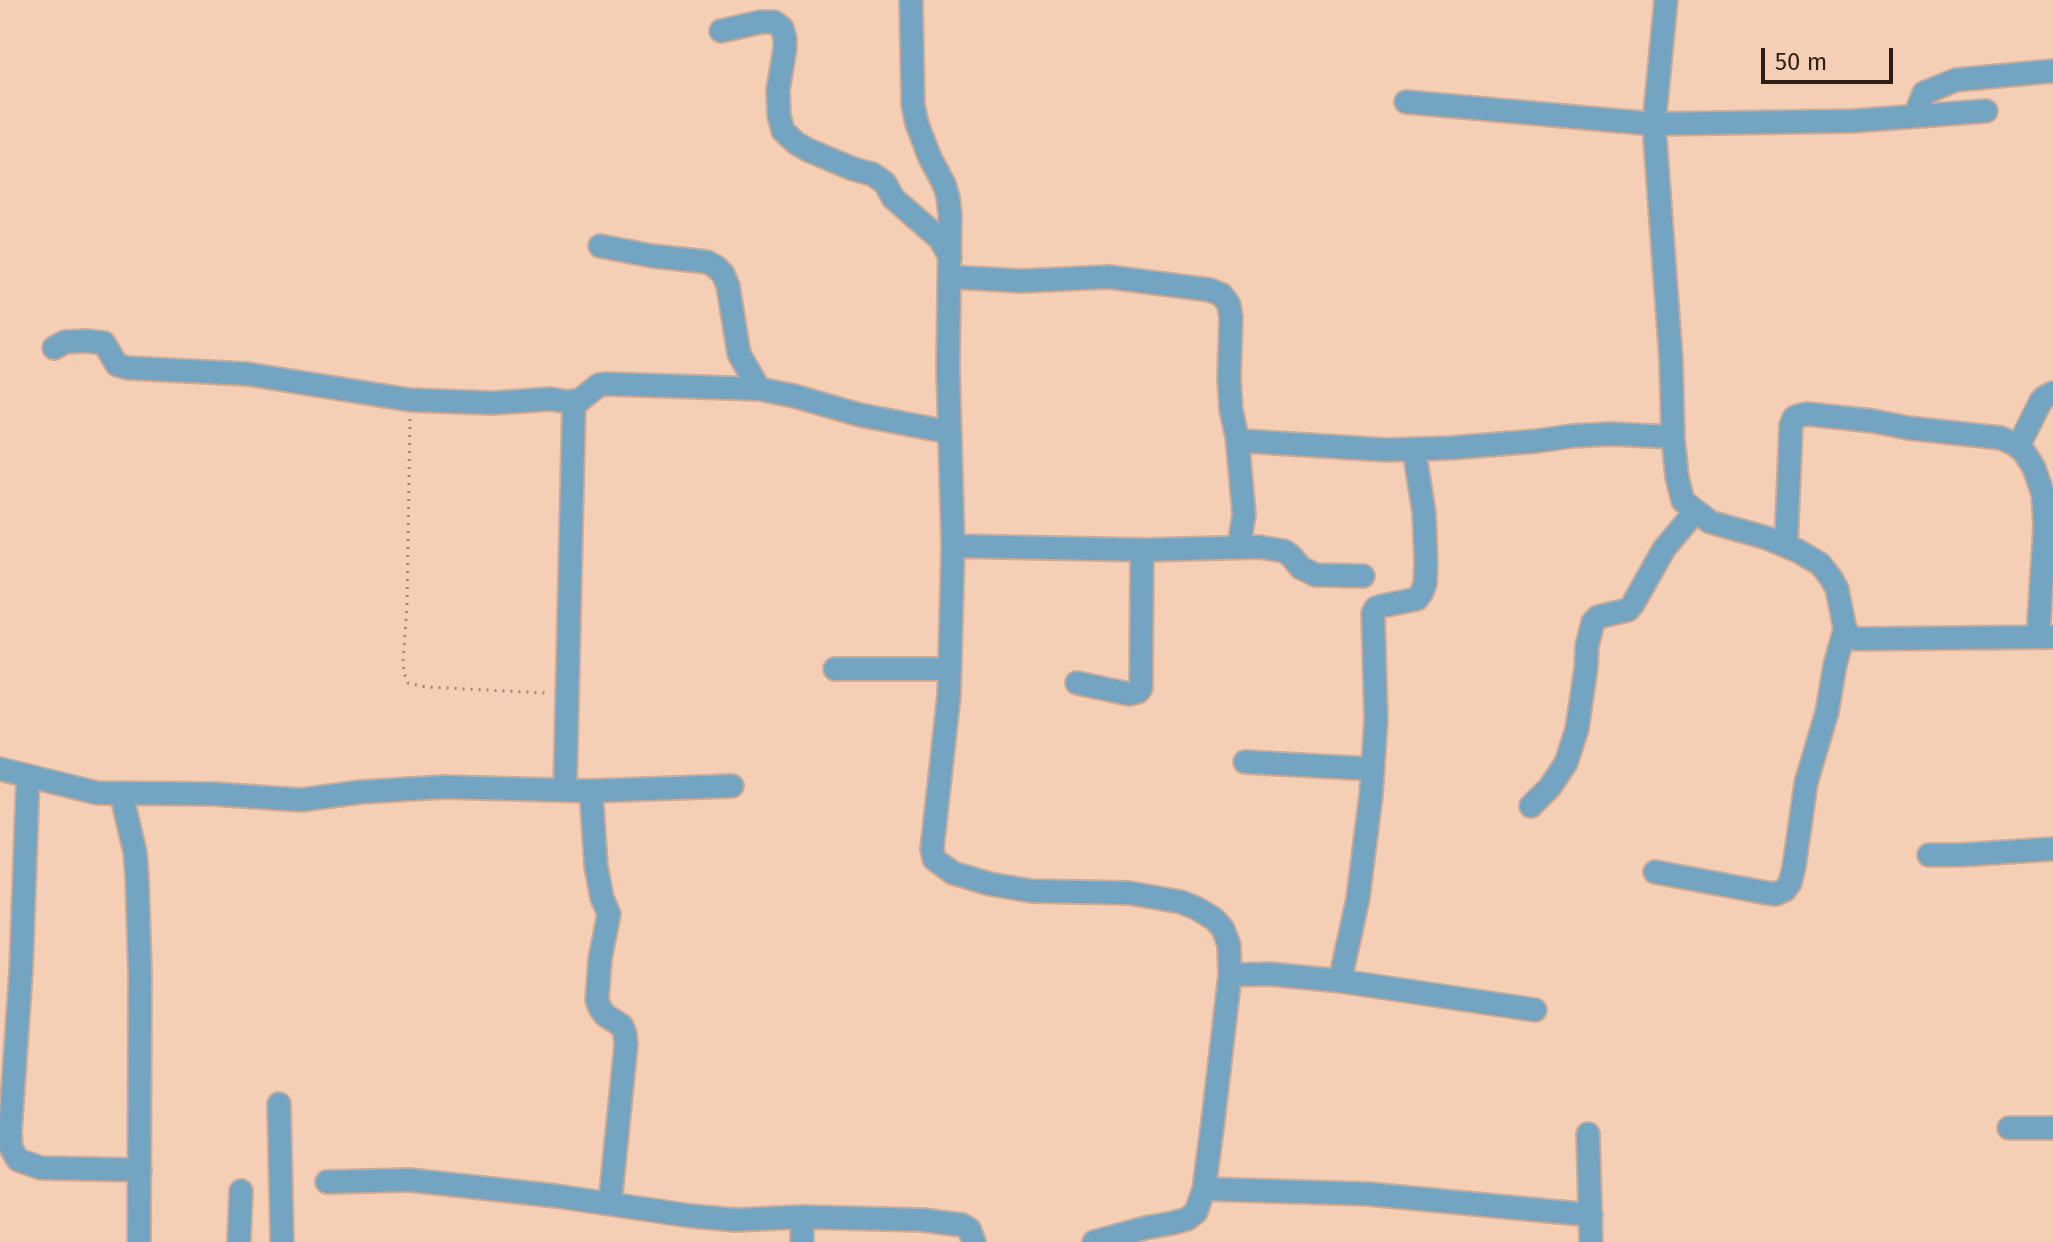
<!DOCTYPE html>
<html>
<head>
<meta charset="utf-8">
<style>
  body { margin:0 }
  #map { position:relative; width:2053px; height:1242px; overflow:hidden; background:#f5ceb6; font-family:"Fira Sans",sans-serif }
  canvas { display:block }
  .scale { position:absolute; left:1761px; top:48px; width:132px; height:36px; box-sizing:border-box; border:4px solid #2d1f15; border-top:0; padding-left:10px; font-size:24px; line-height:28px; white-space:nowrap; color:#2d1f15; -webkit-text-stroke:6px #f5ceb6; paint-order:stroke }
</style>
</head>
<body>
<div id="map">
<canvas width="2053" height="1242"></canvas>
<div class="scale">50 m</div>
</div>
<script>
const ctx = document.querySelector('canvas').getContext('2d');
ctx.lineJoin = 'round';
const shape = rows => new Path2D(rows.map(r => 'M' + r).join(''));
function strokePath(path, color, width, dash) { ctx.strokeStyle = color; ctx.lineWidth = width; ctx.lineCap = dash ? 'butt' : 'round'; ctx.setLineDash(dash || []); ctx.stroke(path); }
const minor = shape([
  [911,0,913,105,917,124,930,158,944,184,948,197,950,214,948,369,953,546,949,695,932,849,934,859,953,873,990,884,1031,891,1129,893,1181,902,1196,908,1214,919,1223,929,1229,945,1230,975,1213,1121,1204,1189,1196,1212,1187,1219,1173,1223,1145,1228,1094,1242],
  [1666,0,1654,124,1671,360,1673,437,1677,477,1683,501,1710,522,1767,538,1798,551,1820,564,1831,578,1837,589,1845,629,1850,636,1856,639,2053,637],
  [721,31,761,22,774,22,782,28,785,39,785,48,778,90,779,115,783,131,796,143,808,150,853,169,872,174,885,183,893,198,940,239,950,257],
  [1406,102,1654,124,1853,121,1986,111],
  [1915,116,1924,93,1956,80,2053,71],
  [600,246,652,256,707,262,716,267,723,274,728,286,739,354,759,389],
  [950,277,1022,281,1109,277,1210,290,1222,295,1229,305,1231,318,1229,378,1231,410,1237,437,1244,441,1386,450,1451,448,1537,441,1572,436,1611,434,1673,437],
  [54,348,65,342,87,341,104,343,117,365,128,368,247,374,410,400,493,403,551,399,567,402,580,400,599,385,607,384,759,389,794,396,860,415,948,432],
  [1237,437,1244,514,1239,547],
  [2018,447,2041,401,2045,397,2053,393],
  [953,546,1145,550,1259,547,1284,551,1291,556,1301,568,1316,575,1363,576],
  [1786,546,1791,425,1794,418,1798,416,1807,414,1873,421,1908,428,2001,438,2014,444,2024,452,2034,468,2043,494,2045,526,2038,637],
  [835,669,950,669],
  [1077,683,1129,694,1138,692,1141,688,1142,550],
  [1245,762,1373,769],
  [0,769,97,793,213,794,301,800,361,792,444,787,591,791,732,786],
  [28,776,21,971,10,1132,11,1148,18,1160,41,1168,140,1170],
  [565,790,574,401],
  [591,791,596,866,602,898,609,914,600,959,597,1000,600,1008,605,1015,622,1026,625,1034,626,1045,610,1203],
  [121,793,135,852,137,877,140,973,139,1242],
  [1531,806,1550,787,1566,763,1577,729,1586,668,1587,646,1593,622,1598,617,1628,610,1633,604,1664,549,1695,512],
  [1929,855,1960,855,2053,849],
  [1655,872,1767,893,1776,894,1785,890,1790,883,1794,867,1806,783,1827,712,1835,665,1845,629],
  [1230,975,1269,974,1340,981,1535,1010],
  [1340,981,1358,898,1371,795,1376,720,1373,613,1376,608,1382,606,1417,599,1422,592,1425,584,1426,563,1424,513,1414,449],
  [279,1104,282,1242],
  [2009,1128,2053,1128],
  [1588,1134,1591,1242],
  [327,1182,409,1180,556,1196,691,1216,736,1220,802,1217,922,1220,962,1225,969,1229,974,1242],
  [1204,1189,1368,1194,1591,1215],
  [802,1217,802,1242],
  [239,1242,241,1191]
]);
strokePath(minor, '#cdab96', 26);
strokePath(shape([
  [410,419,407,605,403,662,404,673,408,683,426,687,547,693]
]), '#a38674', 3, [2, 6]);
strokePath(minor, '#73a5c2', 22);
</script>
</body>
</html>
